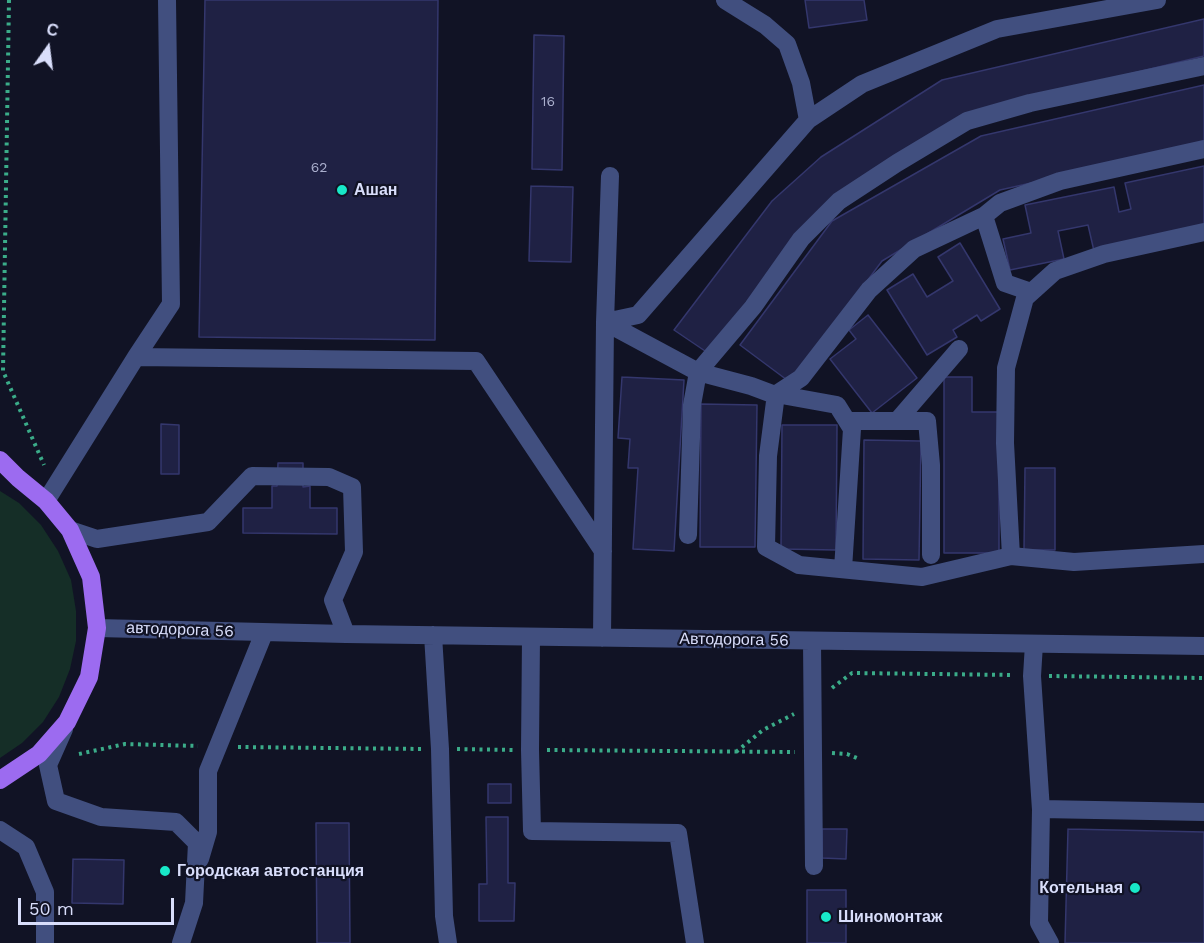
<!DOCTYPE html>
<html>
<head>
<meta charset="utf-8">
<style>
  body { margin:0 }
  #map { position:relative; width:1204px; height:943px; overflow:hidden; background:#111325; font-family:"Work Sans",sans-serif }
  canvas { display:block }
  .north { position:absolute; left:18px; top:18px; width:60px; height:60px; -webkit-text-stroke:4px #111325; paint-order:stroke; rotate:14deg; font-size:16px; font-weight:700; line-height:24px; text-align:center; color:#d9defb }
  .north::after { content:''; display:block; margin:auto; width:21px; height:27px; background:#d9defb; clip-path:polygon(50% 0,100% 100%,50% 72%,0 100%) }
  .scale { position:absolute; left:18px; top:898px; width:156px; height:27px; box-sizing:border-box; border:3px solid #d9defb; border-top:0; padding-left:8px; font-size:18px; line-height:21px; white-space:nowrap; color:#d9defb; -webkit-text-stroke:4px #111325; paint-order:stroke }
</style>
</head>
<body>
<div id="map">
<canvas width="1204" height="943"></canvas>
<div class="north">С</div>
<div class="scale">50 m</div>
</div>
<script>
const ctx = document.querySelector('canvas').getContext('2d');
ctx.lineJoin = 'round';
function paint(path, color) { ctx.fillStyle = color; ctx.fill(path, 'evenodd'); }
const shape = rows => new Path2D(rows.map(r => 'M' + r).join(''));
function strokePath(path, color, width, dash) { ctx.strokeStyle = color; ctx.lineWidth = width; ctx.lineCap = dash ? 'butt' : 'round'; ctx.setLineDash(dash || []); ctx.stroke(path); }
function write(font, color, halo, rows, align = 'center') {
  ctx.font = font + ' "Work Sans",sans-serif'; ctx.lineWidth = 4.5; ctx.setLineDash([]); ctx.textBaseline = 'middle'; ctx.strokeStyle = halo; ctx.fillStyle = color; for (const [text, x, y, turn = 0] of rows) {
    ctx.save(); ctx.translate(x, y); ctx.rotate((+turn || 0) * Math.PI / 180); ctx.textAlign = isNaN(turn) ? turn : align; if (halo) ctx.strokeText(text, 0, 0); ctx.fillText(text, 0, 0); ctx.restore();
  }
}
paint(shape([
  [0,491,19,503,41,525,58,551,71,580,76,611,76,641,70,669,59,697,43,722,22,743,0,758]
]), '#152e27');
const building = shape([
  [205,0,438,0,435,340,199,337,205,0],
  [805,0,864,0,867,20,809,28,805,0],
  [1204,19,1204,56,964,114,842,193,708,353,674,330,772,201,821,157,942,80,1204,19],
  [534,35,564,36,562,170,532,169,534,35],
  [1204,85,1204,144,1000,190,882,261,791,383,740,345,832,221,981,136,1204,85],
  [1204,166,1204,228,1094,251,1088,225,1058,231,1064,259,1010,270,1003,239,1031,233,1025,205,1114,187,1119,212,1131,209,1125,183,1204,166],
  [531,186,573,187,571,262,529,261,531,186],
  [960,243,1000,309,981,321,977,315,953,330,957,337,927,355,887,290,913,274,927,297,953,281,938,257,960,243],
  [868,315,917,378,872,413,830,359,856,339,849,330,868,315],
  [622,377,684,380,674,551,633,549,638,468,628,468,630,439,618,438,622,377],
  [944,377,972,377,972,412,999,412,999,553,944,553,944,377],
  [701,404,757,405,755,547,700,547,701,404],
  [161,424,179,425,179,474,161,474,161,424],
  [782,425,837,425,836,550,781,549,782,425],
  [864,440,921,441,919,560,863,559,864,440],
  [278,463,303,463,303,487,310,486,310,508,337,508,337,534,243,533,243,508,272,508,272,486,277,486,278,463],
  [1025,468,1055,468,1055,550,1024,550,1025,468],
  [488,784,511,784,511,803,488,803,488,784],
  [486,817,508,817,508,883,515,883,514,921,479,921,479,884,487,884,486,817],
  [316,823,349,823,350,943,317,943,316,823],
  [822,829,847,829,846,859,822,858,822,829],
  [1068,829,1204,832,1204,943,1065,943,1068,829],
  [73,859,124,860,123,904,72,903,73,859],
  [807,890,846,890,846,943,807,943,807,890]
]);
paint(building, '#1f2144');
strokePath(building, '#34376d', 1.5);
strokePath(shape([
  [9,0,3,371,44,465],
  [1049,676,1204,678],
  [832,688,852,673,1014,675],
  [238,747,423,749],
  [457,749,513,750],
  [547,750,795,752],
  [736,752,763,730,794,714],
  [832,753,847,754,857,758],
  [79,754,125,744,198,746]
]), '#3bac89', 4, [3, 4.5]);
strokePath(shape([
  [725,0,765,25,787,44,801,83,808,120],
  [610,176,605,322,698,372,751,386,775,395,801,378,869,290,914,249,984,216],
  [1204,232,1104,254,1055,271,1025,298,1006,368,1005,443,1011,556,1074,562,1204,554],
  [1031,292,1005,283,984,216,1000,203,1060,181,1204,149],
  [136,357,476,361,603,551],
  [847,421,927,421,931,465,931,555],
  [897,421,959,349],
  [46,501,136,357,171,304,167,0],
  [70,530,97,539,208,522,252,476,329,477,352,487,354,552,333,600,346,634],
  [688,535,692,405,698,372,753,307,801,239,839,201,897,163,967,121,1030,103,1204,66],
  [843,569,852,429,837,405,776,394,768,456,766,547,799,565,922,577,1011,556],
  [97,628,346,634,1204,646],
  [433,635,440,749,444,916,448,943],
  [531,637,530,750,532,831,678,833,695,943],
  [602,638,605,322,638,315,808,120,862,84,997,29,1157,0],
  [812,641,814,866],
  [1034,644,1032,676,1041,810],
  [64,729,48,765,56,801,101,817,176,822,197,843,194,903,181,943],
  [0,830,26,847,45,892,45,943],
  [200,859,208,832,208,771,264,633],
  [1050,943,1039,923,1041,809,1204,812]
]), '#414f7f', 18);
strokePath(shape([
  [0,460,18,478,46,501,70,530,91,577,97,628,89,677,67,722,39,754,0,780]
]), '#9c6bf0', 18);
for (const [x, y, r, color] of [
  [342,190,6,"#18e8c8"],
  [165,871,6,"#18e8c8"],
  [1135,888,6,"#18e8c8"],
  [826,917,6,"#18e8c8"]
]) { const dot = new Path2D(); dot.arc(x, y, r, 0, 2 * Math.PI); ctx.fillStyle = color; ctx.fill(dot); strokePath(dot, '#111325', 2); }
write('14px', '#aaafcd', null, [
  ["16",548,102],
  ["62",319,168]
]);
write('bold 16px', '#d9defb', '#111325', [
  ["Ашан",354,190],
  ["Городская автостанция",177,871],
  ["Котельная",1123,888,"right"],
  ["Шиномонтаж",838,917]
], 'left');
write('16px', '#d9defb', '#111325', [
  ["автодорога 56",180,630,2],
  ["Автодорога 56",734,640,1]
]);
</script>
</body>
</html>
